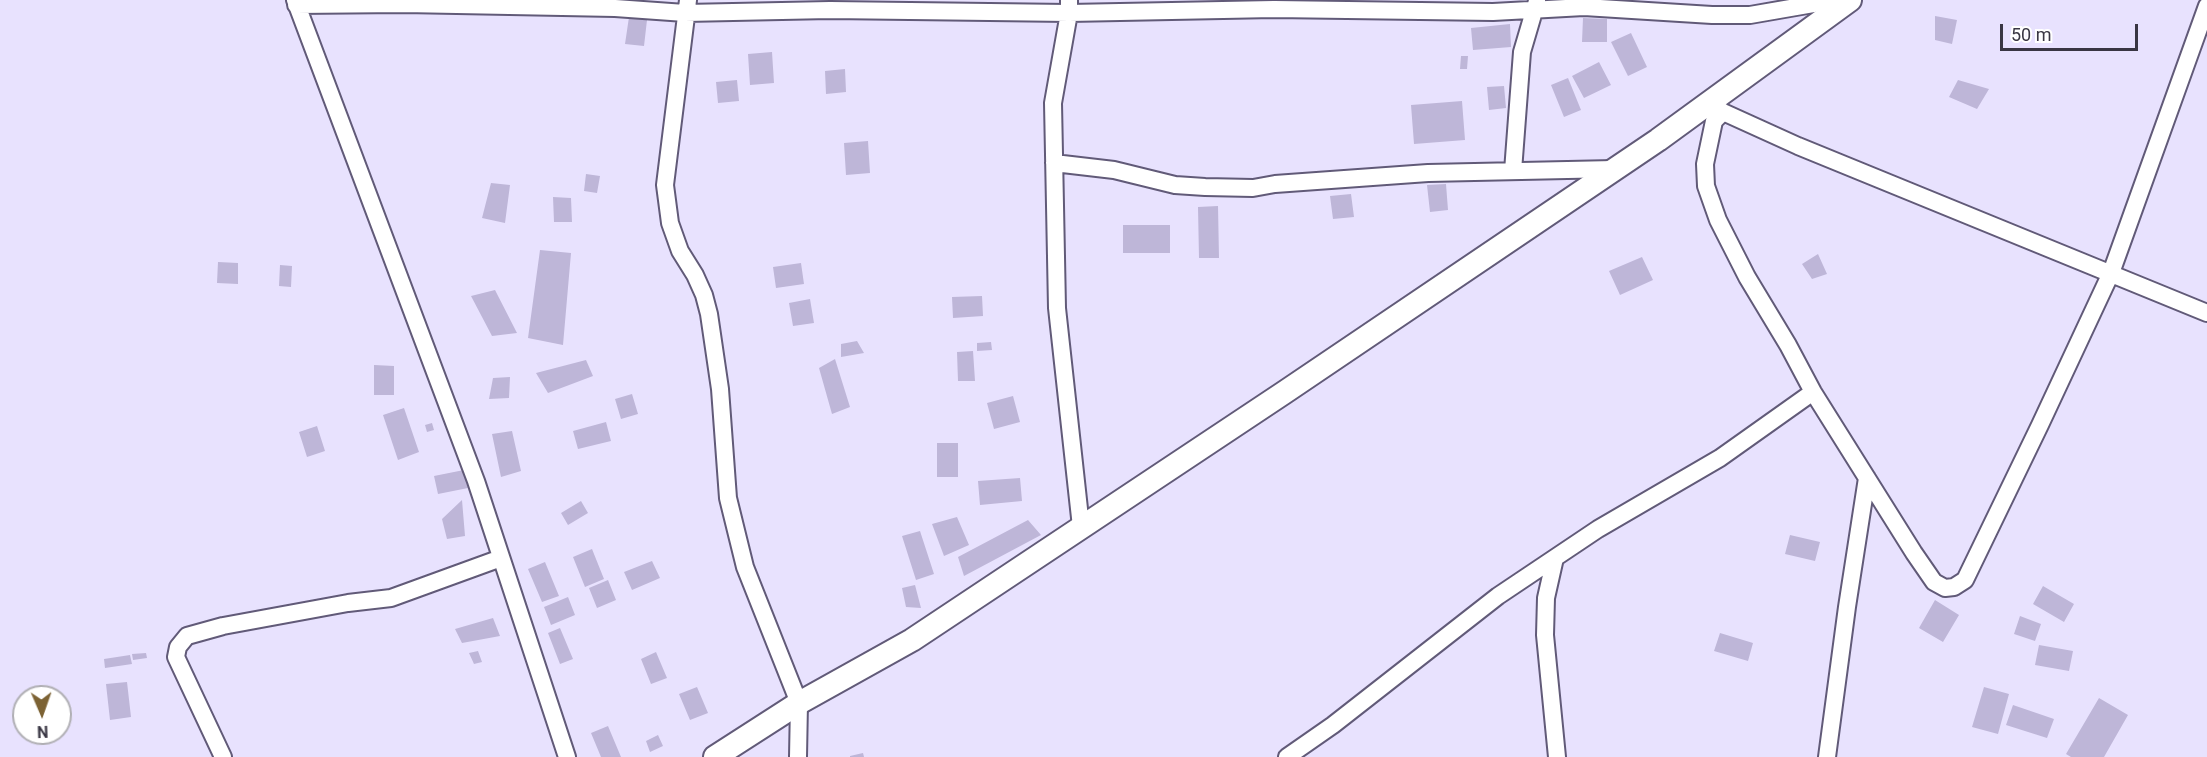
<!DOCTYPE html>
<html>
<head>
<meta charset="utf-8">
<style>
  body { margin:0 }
  #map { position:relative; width:2207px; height:757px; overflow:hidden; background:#e8e2fe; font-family:Roboto,sans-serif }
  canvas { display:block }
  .north { position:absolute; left:12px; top:685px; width:60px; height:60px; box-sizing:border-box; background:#fff; border:2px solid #b0afb4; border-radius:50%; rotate:178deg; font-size:16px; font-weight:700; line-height:24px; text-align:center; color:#393643 }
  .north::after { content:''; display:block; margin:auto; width:21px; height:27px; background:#7c6234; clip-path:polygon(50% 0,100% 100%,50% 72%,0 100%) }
  .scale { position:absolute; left:2000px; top:24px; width:138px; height:27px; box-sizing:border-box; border:3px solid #393643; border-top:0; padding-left:8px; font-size:18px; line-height:21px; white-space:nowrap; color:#393643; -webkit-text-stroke:4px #fff; paint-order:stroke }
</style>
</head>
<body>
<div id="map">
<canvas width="2207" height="757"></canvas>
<div class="north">N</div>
<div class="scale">50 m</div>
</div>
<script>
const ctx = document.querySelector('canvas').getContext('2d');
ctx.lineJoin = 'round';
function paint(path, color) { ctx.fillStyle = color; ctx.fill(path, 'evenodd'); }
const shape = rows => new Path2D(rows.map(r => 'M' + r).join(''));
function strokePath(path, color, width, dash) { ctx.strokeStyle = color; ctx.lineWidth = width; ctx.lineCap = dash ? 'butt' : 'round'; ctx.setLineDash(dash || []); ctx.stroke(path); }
paint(shape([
  [1935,16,1957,20,1952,44,1935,40],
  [629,17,647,20,644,46,625,44],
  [1583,18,1607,19,1607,42,1582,42],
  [1510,24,1511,47,1473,50,1471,28],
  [1631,33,1647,67,1628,76,1611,42],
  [772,52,774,83,750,85,748,54],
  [1461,56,1468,56,1467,69,1460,69],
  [1599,62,1611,85,1584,98,1572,76],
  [845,69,846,92,826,94,825,71],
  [1568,78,1581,110,1564,117,1551,85],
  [737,80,739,101,718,103,716,82],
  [1958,80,1989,89,1977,109,1949,97],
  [1504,86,1506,108,1489,110,1487,87],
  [1462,101,1465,140,1414,144,1411,105],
  [868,141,870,173,846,175,844,143],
  [586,174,600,176,597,193,584,191],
  [491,183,510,185,505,223,482,218],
  [1446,184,1448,210,1430,212,1427,185],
  [1351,194,1354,217,1333,219,1330,196],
  [553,197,571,198,572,222,554,222],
  [1218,206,1219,258,1199,258,1198,207],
  [1123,225,1170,225,1170,253,1123,253],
  [540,250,571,253,563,345,528,338],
  [1818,254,1827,274,1812,279,1802,264],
  [1642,257,1653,280,1620,295,1609,271],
  [218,262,238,263,238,284,217,283],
  [801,263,804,284,776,288,773,267],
  [280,265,292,266,291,287,279,286],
  [495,290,517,333,492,336,471,296],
  [982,296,983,316,953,318,952,297],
  [810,299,814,323,793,326,789,303],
  [857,341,864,353,841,357,841,344],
  [991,342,992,350,977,351,977,343],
  [973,351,975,381,958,381,957,352],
  [835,359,850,407,832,414,819,368],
  [586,360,593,376,548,393,536,373],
  [374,365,394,366,394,395,374,395],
  [510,377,509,398,489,399,493,378],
  [632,394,638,414,621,419,615,399],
  [1013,396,1020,422,994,429,987,403],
  [404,408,419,452,398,460,383,415],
  [606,422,611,441,578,449,573,431],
  [432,423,434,430,427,432,425,425],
  [317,426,325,451,307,457,299,432],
  [512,431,521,471,501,477,492,434],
  [937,443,958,443,958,477,937,477],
  [464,470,468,488,438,494,434,476],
  [1020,478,1022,501,980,505,978,481],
  [462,500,465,536,447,539,442,519],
  [581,501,588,513,568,525,561,513],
  [957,517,969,545,944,556,932,524],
  [1028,520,1041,535,964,576,958,557],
  [920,531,934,574,916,580,902,536],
  [1790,535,1820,542,1815,561,1785,554],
  [592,549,604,579,585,587,573,557],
  [652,561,660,578,632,590,624,572],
  [545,562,559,596,542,602,528,569],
  [608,580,616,600,597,608,589,588],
  [915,585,921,608,906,607,902,588],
  [2043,586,2074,604,2064,622,2033,604],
  [568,597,575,615,551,625,544,607],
  [1935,600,1959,615,1943,642,1919,628],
  [2020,616,2041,624,2035,641,2014,634],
  [493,618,500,636,462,643,455,629],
  [560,628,573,659,560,664,548,633],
  [1720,633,1753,643,1748,661,1714,651],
  [2039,645,2073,651,2069,671,2035,665],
  [478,651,482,662,474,664,469,653],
  [656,652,667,678,651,684,641,659],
  [146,653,147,658,133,660,132,654],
  [130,655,132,664,105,668,104,659],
  [127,682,131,717,110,720,106,684],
  [697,687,708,713,690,720,679,694],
  [1984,687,2009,694,1998,734,1972,727],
  [2099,698,2128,715,2104,757,2071,757,2066,754],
  [2013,705,2054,719,2047,738,2006,725],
  [608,726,621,757,601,757,591,733],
  [658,735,663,746,650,752,646,741],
  [863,753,864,757,850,757,850,756]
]), '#beb6d8');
const street = shape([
  [295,0,476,481,567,757],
  [688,0,665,185,670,223,680,251,695,275,704,295,709,314,720,389,728,498,745,567,799,703,798,757],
  [1069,0,1069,13,1053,103,1057,308,1081,527],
  [296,5,404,4,615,8,685,13,830,10,1069,13,1274,9,1493,12,1584,7,1712,15,1750,15,1819,3,1846,3],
  [1716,107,1723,112,1798,146,2207,313],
  [1723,112,1714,121,1705,164,1706,186,1718,220,1747,277,1788,345,1813,392,1914,553,1934,582,1945,588,1954,587,1965,580,2040,425,2111,273,2207,6],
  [1054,163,1114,170,1175,185,1205,187,1253,188,1275,184,1428,173,1614,169],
  [1513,171,1522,52,1537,1],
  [1555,558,1546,598,1545,635,1557,757],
  [223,757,176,657,178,647,187,636,223,626,348,603,391,598,501,558],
  [1287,757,1333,725,1498,596,1598,529,1720,458,1813,392],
  [1827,757,1847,607,1867,478]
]);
const secondary = shape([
  [715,757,799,703,912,640,1285,392,1658,140,1850,0]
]);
strokePath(street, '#615a78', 20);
strokePath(secondary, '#615a78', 26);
strokePath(street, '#fff', 16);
strokePath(secondary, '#fff', 22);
</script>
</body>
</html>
